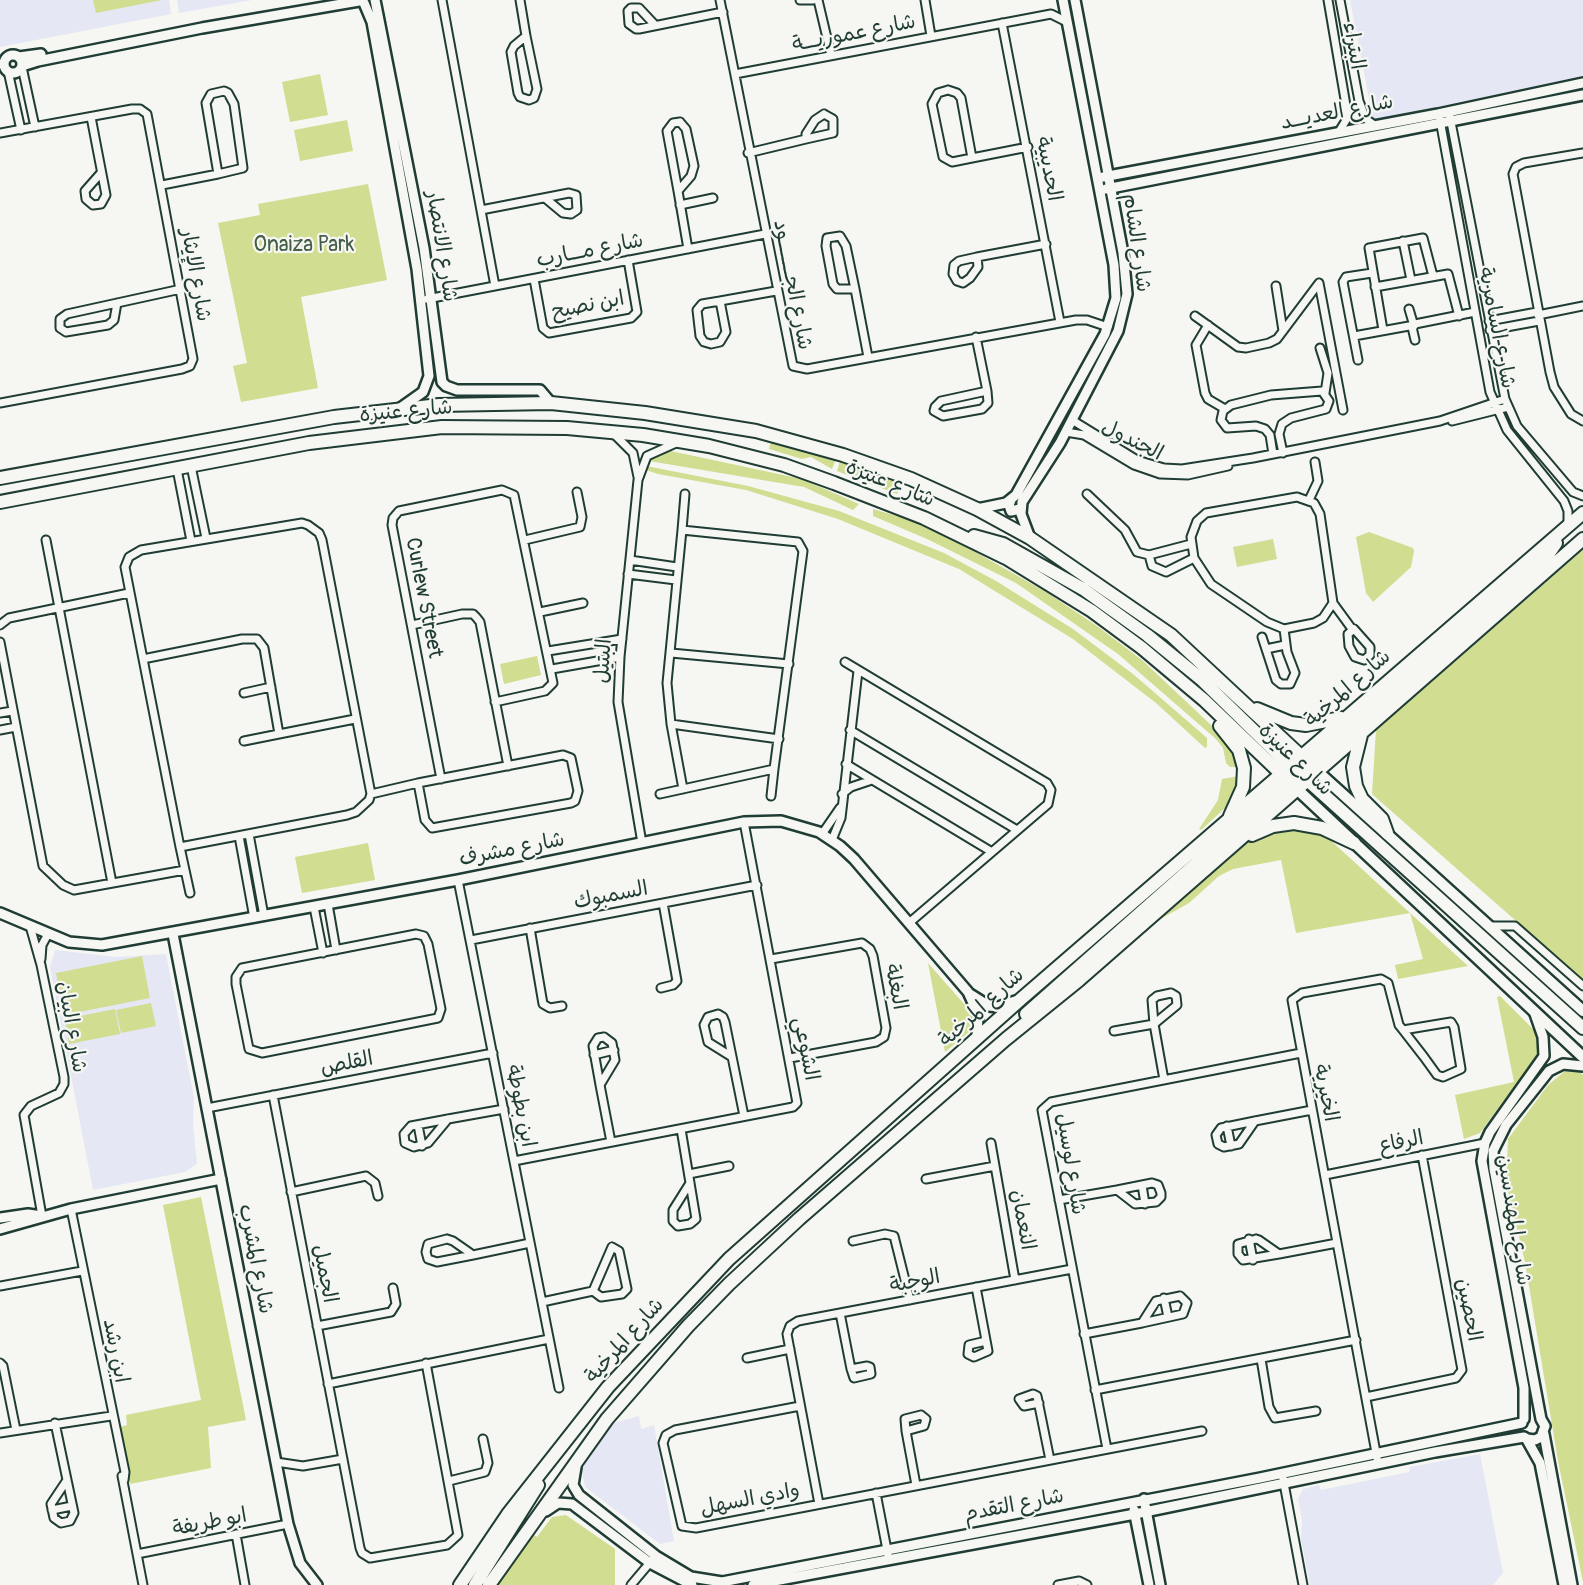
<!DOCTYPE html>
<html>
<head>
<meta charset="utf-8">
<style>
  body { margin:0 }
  canvas { display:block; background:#f6f6f2 }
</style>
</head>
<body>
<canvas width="1583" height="1585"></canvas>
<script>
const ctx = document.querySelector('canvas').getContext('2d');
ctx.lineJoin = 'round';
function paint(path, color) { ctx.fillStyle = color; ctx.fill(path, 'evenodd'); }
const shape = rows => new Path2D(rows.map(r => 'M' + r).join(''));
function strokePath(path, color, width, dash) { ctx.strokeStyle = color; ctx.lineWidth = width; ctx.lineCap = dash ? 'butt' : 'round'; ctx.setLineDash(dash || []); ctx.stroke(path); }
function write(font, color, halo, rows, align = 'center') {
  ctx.font = font + ' Pangolin,"Playpen Sans Arabic",sans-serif'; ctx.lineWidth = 4.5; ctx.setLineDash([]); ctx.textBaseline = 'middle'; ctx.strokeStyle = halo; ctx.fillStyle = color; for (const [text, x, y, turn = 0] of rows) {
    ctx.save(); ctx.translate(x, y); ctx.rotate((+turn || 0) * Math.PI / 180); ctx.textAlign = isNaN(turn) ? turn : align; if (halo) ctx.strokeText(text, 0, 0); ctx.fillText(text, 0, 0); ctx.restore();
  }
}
paint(shape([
  [0,0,169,0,171,14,0,47],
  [177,0,252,0,179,13],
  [1350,0,1583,0,1583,77,1373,120],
  [55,950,117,957,166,954,194,1098,193,1124,197,1164,185,1172,93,1190,50,967],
  [639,1416,641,1429,654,1425,674,1541,660,1544,585,1487,581,1468,610,1424],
  [1480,1454,1503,1573,1493,1585,1310,1585,1301,1539,1302,1520,1298,1499,1303,1489,1319,1485,1321,1490,1409,1472,1410,1467]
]), '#e5e8f4');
paint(shape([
  [93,0,162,0,96,13],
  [320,74,328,115,290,122,282,82],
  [347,120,353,151,300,161,294,130],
  [368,184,387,280,301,297,318,388,241,402,233,366,247,363,218,223,260,215,258,204],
  [771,441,836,459,832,469,811,457,802,459,769,449],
  [666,450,802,479,859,504,853,510,804,487,649,461,651,457],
  [840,461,854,466,867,477,886,478,902,484,897,494,837,471],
  [646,466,748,486,839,511,944,553,996,581,1073,629,1133,674,1207,738,1207,747,1205,748,1156,703,1073,639,959,569,838,519,746,490,658,474,646,470],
  [873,509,917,522,972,550,1046,592,1097,626,1142,660,1229,742,1239,767,1230,767,1226,763,1223,748,1216,739,1118,654,1016,583,927,539,873,516],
  [1369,532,1413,548,1414,551,1411,567,1373,602,1366,593,1356,537],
  [1273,539,1277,559,1237,567,1233,547],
  [1583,550,1583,980,1372,794,1376,730],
  [537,656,541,675,504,684,500,664],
  [1239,776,1232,797,1225,808,1201,830,1199,829,1218,800,1222,779],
  [1277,828,1314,830,1327,837,1468,966,1398,979,1395,965,1423,959,1410,913,1296,933,1281,860,1233,869,1219,876,1189,903,1157,921,1246,844,1258,835],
  [368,843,375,880,302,893,295,857],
  [142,956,150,998,64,1015,56,973],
  [928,963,972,1013,974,1019,970,1031,945,1052],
  [1500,996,1534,1030,1538,1044,1537,1055,1480,1133,1464,1139,1455,1095,1514,1082,1497,997],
  [151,1003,156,1026,121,1033,116,1010],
  [115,1009,120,1034,69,1044,65,1019],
  [1565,1071,1579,1071,1583,1075,1583,1582,1558,1461,1525,1262,1506,1183,1508,1139,1548,1085],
  [201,1197,246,1420,208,1427,211,1468,130,1484,120,1427,127,1425,126,1415,201,1400,163,1205],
  [566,1515,615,1549,615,1585,496,1585,533,1534,537,1537,552,1517]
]), '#d1dd90');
const street = shape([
  [442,0,495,286],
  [520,0,526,36],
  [720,0,793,366,807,369,1076,320,1087,320,1108,327],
  [800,0,813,0],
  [818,0,831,55],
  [925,0,931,36],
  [1328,0,1348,117,1340,130],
  [1340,0,1359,101,1366,119,1373,124],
  [1002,23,1060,322],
  [655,25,639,8,631,8,628,11,629,24,636,29,639,29,723,12],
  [526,36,537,89,534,98,529,100,520,97,518,93,511,52,514,46,526,36],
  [22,67,35,127],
  [8,71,21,130],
  [735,74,1051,14,1067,22],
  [948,90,957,93,961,98,972,158,952,162,943,157,932,104,938,93,948,90],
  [824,114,833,119,833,133,806,139,806,134,815,120,824,114],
  [91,117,106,195,101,204,93,205,86,199,85,191,100,174],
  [1450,117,1505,399,1517,426,1573,492,1583,496],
  [1440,120,1490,392,1507,430,1564,501,1568,511,1568,526],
  [680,122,686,129,694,166,691,176,678,191,667,131,673,123,680,122],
  [0,133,132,109,140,109,147,114,193,359,190,366,182,369,0,403],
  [748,153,806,139],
  [1583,153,1524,163,1516,167,1513,174,1550,372,1554,387,1571,414,1583,421],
  [972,158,1028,147],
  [162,185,218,174,243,168,234,104,228,93,224,91,211,94,206,103,218,174],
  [678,191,688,249],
  [680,205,713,198],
  [481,210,569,193,576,195,577,210,571,214,563,213,545,198],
  [1403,241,1411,280],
  [977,257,978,267,970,278,963,283,957,281,953,274,954,265,959,261,977,257],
  [977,257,1046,244],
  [534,279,543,328,549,333,631,318,637,312,628,260],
  [1276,286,1283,331],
  [1375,287,1448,274,1459,316],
  [855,289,837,289,833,284,826,246,827,238,840,236,846,246,855,289,868,357],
  [427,299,765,234],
  [720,301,726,332,720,342,711,344,704,342,700,336,697,310,702,304,720,301],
  [720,301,776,291],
  [117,303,114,320,108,325,66,332,60,328,60,319,67,314,181,289],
  [1409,309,1414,326],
  [1538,315,1583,306],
  [1195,316,1238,347,1246,348,1269,343,1277,339,1319,283,1343,410],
  [1489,321,1537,312],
  [1415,324,1475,312],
  [1208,325,1196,345,1205,393,1208,399,1225,409],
  [1412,327,1415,340],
  [1383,330,1369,248,1423,238,1433,276],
  [1490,330,1539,321],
  [1354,336,1409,326],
  [976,337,987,391],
  [1320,348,1328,373,1325,393],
  [1358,360,1343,282,1346,277,1372,273],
  [987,391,988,403,982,409,943,416,934,411,935,407,941,401,987,391],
  [1072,420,1137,460,1164,468,1182,469,1253,458,1440,421,1505,399],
  [1452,421,1508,407],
  [1066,432,1084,435,1134,465,1160,474,1188,475,1228,466],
  [614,434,633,453,638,477],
  [1273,454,1270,435,1265,429,1256,426,1227,428,1221,420,1223,411,1231,405,1271,395,1322,391,1329,401,1326,409,1291,418,1282,424,1279,434,1283,453],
  [191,466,206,538],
  [177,469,191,541],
  [1087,494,1125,530,1137,552,1149,555,1191,544],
  [1297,497,1314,503,1320,514,1333,603,1323,618,1314,623,1284,629,1267,622,1211,584,1194,558,1191,537,1197,521,1206,513,1297,497],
  [1309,500,1318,481,1315,462],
  [682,530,685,494],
  [46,540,112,883],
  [525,540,580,527,582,517,577,492],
  [1149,555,1152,566,1166,572,1194,558],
  [630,560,677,567],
  [628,574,676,580],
  [1333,603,1352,629],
  [540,612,583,603],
  [0,625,9,618,129,593],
  [412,625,462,614,473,614,476,617,480,622,508,766],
  [1354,629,1370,647,1370,655,1364,660,1355,657,1349,646,1348,634,1354,629],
  [1262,637,1276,680,1281,684,1290,684,1295,673,1287,652,1284,629],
  [0,642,43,866,63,885,74,890,185,870],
  [1266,649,1285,645],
  [548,651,622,639],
  [671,653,789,664],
  [143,659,242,639,257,639,264,648,279,734,355,719],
  [845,662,1047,783,1051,790,1048,804,909,923],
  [552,669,620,657],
  [244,693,271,687],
  [0,713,12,711],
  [671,724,779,739],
  [0,730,16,727],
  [850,730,1017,830],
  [244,741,279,734],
  [846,764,992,852],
  [441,779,392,525,393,518,399,511,502,490,514,495,553,683,545,691,495,702],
  [371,794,418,783,563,755,571,758,578,791,575,801,571,803,432,828,425,820,418,783],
  [660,794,774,769,803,551,798,542,682,530,667,683,671,724,683,789],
  [842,794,851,787,872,780],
  [771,796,774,769],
  [249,834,264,916],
  [822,834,840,808],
  [239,836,254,918],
  [832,840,841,818,858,671],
  [642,843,618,702,620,657,638,480,647,456,676,443],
  [180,847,347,815,356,812,369,800,371,794,322,540,319,533,308,525,302,523,141,550,129,557,125,567,143,659,180,847,190,893],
  [458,880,559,1388],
  [328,904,336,950],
  [314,907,323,953],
  [30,926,41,965,64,1077,64,1084,59,1093,31,1106,24,1115,42,1216],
  [1491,926,1515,926,1583,986],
  [530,928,543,1004,550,1008,562,1006],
  [416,934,424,936,428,944,441,1009,438,1018,262,1053,249,1049,236,984,236,977,242,968,416,934],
  [471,940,757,885],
  [41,959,42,945,48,934],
  [771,959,862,943,870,949,873,956,886,1028,884,1037,876,1042,790,1058],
  [661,988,673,985,677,981,663,903],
  [1171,993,1176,996,1177,1005,1154,1024,1152,1000,1157,996,1171,993],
  [1114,1031,1154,1024,1164,1080],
  [604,1037,612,1043,615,1060,600,1085,593,1046,598,1038,604,1037],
  [594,1055,614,1050],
  [732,1057,708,1042,704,1025,708,1017,718,1014,723,1017,725,1022,744,1116],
  [600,1085,611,1142],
  [273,1095,360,1548,362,1553,370,1558,447,1545,458,1535,426,1363],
  [207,1108,493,1053],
  [448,1119,428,1143,414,1147,405,1143,404,1134,411,1126,448,1119],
  [448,1119,504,1109],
  [1255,1121,1239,1144,1224,1147,1218,1144,1216,1135,1221,1128,1255,1121],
  [1255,1121,1312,1110],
  [418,1125,422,1146],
  [1227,1126,1231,1146],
  [681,1129,690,1183],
  [991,1143,1015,1280],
  [514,1161,793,1107,797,1103,744,822],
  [689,1174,729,1166],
  [1325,1175,1485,1143],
  [926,1179,995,1166],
  [690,1183,696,1219,690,1224,678,1226,673,1221,673,1210,690,1183],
  [1152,1183,1158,1185,1161,1193,1161,1197,1156,1202,1135,1204,1117,1190,1152,1183],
  [1142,1185,1145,1204],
  [291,1192,366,1176,375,1183,378,1196],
  [1059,1200,1117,1190],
  [71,1209,125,1472,124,1480],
  [447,1239,453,1241,473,1255,437,1262,428,1259,426,1252,428,1244,447,1239],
  [1249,1239,1253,1260],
  [1256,1239,1259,1240,1279,1254,1243,1260,1238,1254,1238,1244,1256,1239],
  [853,1241,885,1234,894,1236,910,1300],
  [612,1247,619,1251,627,1289,622,1294,601,1297,593,1291,612,1247],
  [1279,1254,1337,1243],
  [473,1255,530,1243],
  [0,1286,82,1271],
  [976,1287,988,1351,974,1357,968,1354,969,1345,986,1341],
  [1180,1296,1187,1303,1183,1314,1142,1323,1156,1301,1180,1296],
  [1164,1298,1168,1317],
  [542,1302,593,1291],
  [840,1313,851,1369],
  [317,1326,391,1312,396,1304,393,1288],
  [1084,1334,1142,1323],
  [747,1358,790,1349],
  [1261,1359,1269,1407,1275,1418,1316,1411],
  [0,1363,3,1366,16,1430],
  [867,1366,870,1367,871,1374,854,1378,851,1369,867,1366],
  [328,1384,549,1339],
  [1095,1390,1356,1340],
  [1366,1397,1456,1378,1462,1370,1422,1155],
  [1039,1403,1024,1406,1019,1399,1033,1394,1037,1396,1050,1460],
  [800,1406,675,1430,666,1435,663,1443,682,1526,696,1528,1202,1431],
  [921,1415,926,1419,924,1426,906,1431,905,1419,921,1415],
  [55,1423,74,1513,70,1521,61,1523,54,1518,51,1504,67,1480],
  [906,1431,916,1485],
  [0,1433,111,1416],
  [1107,1449,1042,1110,1051,1102,1301,1053],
  [1377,1458,1292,1000,1302,993,1381,979,1388,983,1399,1025,1403,1030,1424,1057,1437,1075,1443,1077,1461,1069,1454,1027,1451,1022,1403,1030],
  [276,1462,303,1466,343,1459],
  [122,1476,143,1585],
  [1283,1478,1303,1585],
  [449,1481,485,1472,488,1463,483,1439],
  [876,1493,888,1555],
  [819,1504,787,1334,790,1326,798,1321,1072,1269],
  [52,1510,72,1506],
  [236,1534,245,1585],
  [137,1554,288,1524],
  [631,1585,653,1559],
  [1058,1585,1079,1581,1087,1585]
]);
const secondary = shape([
  [375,0,424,248,442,382,446,386,457,390,540,390,551,403],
  [364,3,372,22,417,269,429,376,423,392,399,409],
  '4 64a9 9 0 1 1 18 0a9 9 0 1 1-18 0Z',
  [19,57,41,54],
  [22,66,38,61,202,28,359,1],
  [1103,177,1438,114,1583,83],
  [1106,189,1583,95],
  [1011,500,1009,505,1011,511,1020,509],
  [977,509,1006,503,1016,495,1105,334,1116,298,1114,265,1063,0],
  [1030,538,1021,514,1022,502,1060,443,1118,331,1127,294,1123,253,1075,0],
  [0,913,69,942,102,945,458,880,744,822,781,821,819,832,840,846,854,859,968,992,978,1014,977,1038],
  [173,934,288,1524,300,1563,317,1585],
  [970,994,989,1006,998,1007,1015,1001],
  [0,1218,28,1214,42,1216],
  [0,1229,71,1209,221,1179],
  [1524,1419,1524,1388,1482,1161,1485,1143,1490,1132,1544,1056,1543,1037,1534,1011],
  [1544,1434,1572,1585],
  [1526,1438,1540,1463,1564,1585],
  [1527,1439,1535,1440,1541,1437,1545,1426,1541,1419,1494,1169,1493,1151,1506,1125,1549,1071,1563,1064,1583,1066],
  [576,1467,573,1485,579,1495,656,1556,691,1577,722,1582,1260,1478,1522,1423],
  [1144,1499,1160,1585],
  [1134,1510,1149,1585],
  [546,1511,558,1503,572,1504,650,1563,692,1585],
  [753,1585,1135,1514,1435,1452,1524,1437]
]);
const primary = shape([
  [1318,772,1583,1011],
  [1298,790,1583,1057]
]);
const highway = shape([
  [0,478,334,417,439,405,551,403,645,413,756,431,843,455,911,479,977,509,1030,538,1171,635,1318,772],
  [0,502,309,443,442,427,567,428,643,435,709,446,784,465,834,483,924,518,1006,558,1092,611,1142,648,1204,700,1298,790],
  [974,536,1003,544,1083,589,1147,635,1201,679,1290,766,1303,771,1318,772],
  [1257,709,1291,723,1306,725,1341,718],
  [1220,726,1239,750,1244,768,1243,787,1230,816],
  [1361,735,1353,767,1356,786,1362,799,1382,819,1387,833],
  [1304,770,1547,556,1556,543],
  [1303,776,1583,1028],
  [1252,835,1273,826,1294,823,1322,828,1354,843],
  [1026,1014,1294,777],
  [460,1585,508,1514,608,1387,729,1259,1021,999,1583,513],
  [475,1585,538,1485],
  [489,1585,607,1419,688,1326,729,1284,799,1219,1006,1039,1079,980,1583,539]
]);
strokePath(street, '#1f3d34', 11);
strokePath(secondary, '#1f3d34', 14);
strokePath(primary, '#1f3d34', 15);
strokePath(highway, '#1f3d34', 16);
strokePath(street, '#f6f6f2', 7);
strokePath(secondary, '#f6f6f2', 9);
strokePath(primary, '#f6f6f2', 10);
strokePath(highway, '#f6f6f2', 12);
write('21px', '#1f3d34', '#f6f6f2', [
  ["شارع عموريـــة",854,34,-11],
  ["البتراء",1353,46,80],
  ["شارع العديـــد",1337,113,-11],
  ["الحديبية",1048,169,79],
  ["شارع الشام",1136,243,82],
  ["شارع الانتصار",441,246,81],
  ["شارع مـــارب",590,251,-11],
  ["شارع الإيثار",195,275,80],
  ["شارع الجــــــــود",792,285,79],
  ["ابن نصيح",588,306,-11],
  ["شارع السامرية",1496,328,79],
  ["شارع عنيزة",406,412,-5],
  ["الجندول",1132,441,27],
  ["شارع عنيزة",890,484,22],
  ["Curlew Street",423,598,79],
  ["البتيل",604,661,-86],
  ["شارع المرخية",1348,689,-41],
  ["شارع عنيزة",1295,760,44],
  ["شارع مشرف",512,850,-11],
  ["السمبوك",611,896,-11],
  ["البغلة",895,987,79],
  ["شارع المرخية",982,1008,-42],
  ["شارع البيان",71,1027,80],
  ["الشوعي",805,1049,79],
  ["القلص",347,1064,-11],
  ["الخيرية",1325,1093,79],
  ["ابن بطوطة",520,1106,79],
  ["الرفاع",1401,1143,-12],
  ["شارع لوسيل",1070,1164,81],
  ["النعمان",1022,1220,80],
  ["شارع المهندسين",1513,1220,81],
  ["شارع المشرب",255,1259,79],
  ["الجميل",324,1274,79],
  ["الوجبة",915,1282,-11],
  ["الحصين",1468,1310,79],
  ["شارع المرخية",625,1341,-48],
  ["ابن رشد",115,1351,79],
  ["وادي السهل",750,1500,-11],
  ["شارع التقدم",1014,1506,-11],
  ["ابو طريفة",210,1523,-11]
]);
write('21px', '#435d46', '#f6f6f2', [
  ["Onaiza Park",304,246]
]);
</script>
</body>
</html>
